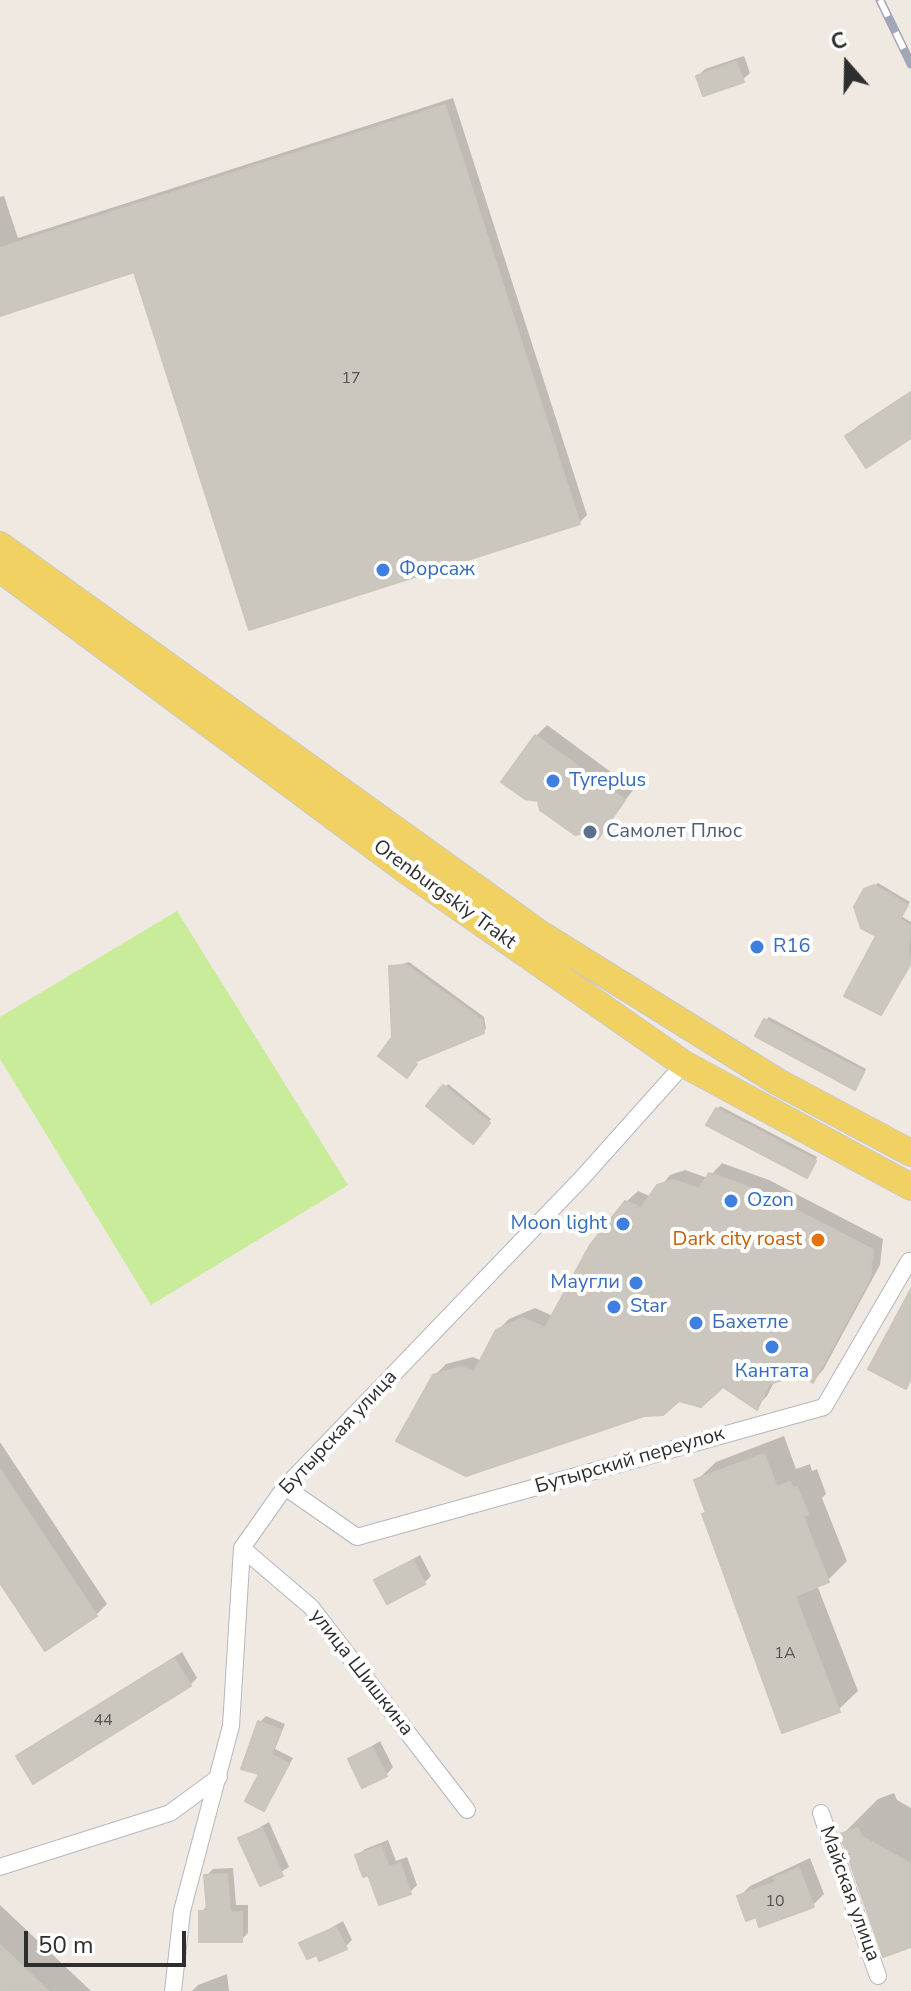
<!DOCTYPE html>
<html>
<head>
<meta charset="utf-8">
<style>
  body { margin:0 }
  #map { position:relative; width:911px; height:1991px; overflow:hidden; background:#efe9e1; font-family:"Nunito Sans",sans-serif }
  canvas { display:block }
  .north { position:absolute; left:807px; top:24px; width:80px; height:80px; -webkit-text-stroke:6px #fff; paint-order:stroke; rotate:340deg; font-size:22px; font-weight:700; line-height:32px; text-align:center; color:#2e2e2e }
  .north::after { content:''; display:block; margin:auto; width:28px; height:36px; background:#2e2e2e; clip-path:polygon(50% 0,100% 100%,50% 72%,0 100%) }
  .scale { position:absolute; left:24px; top:1931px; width:162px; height:36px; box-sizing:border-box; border:4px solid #2e2e2e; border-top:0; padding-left:10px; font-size:24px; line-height:28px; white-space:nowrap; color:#2e2e2e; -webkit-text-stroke:6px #fff; paint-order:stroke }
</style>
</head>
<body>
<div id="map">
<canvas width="911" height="1991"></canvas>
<div class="north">С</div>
<div class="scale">50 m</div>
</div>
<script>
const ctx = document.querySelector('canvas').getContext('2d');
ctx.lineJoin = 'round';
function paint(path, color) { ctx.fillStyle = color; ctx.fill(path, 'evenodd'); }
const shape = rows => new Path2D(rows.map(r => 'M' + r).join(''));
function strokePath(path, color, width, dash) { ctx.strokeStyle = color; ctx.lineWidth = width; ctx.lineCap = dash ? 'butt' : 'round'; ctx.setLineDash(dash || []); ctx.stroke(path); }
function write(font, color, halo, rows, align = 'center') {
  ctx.font = font + ' "Nunito Sans",sans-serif'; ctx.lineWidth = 8; ctx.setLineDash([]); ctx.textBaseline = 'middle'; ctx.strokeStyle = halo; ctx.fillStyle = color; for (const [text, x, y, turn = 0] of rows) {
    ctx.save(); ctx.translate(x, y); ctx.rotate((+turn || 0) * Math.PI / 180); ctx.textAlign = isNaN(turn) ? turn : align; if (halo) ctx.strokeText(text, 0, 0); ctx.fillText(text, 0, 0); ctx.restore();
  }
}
paint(shape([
  [177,911,348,1185,151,1305,0,1059,0,1017]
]), '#c9ec9a');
paint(shape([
  [744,56,750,73,742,80,698,76,705,69],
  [453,98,587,515,579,523,136,270,0,306,0,197,4,196,18,238],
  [911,391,911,436,848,436,859,425],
  [547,725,634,789,597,836,588,829,536,736],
  [878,883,910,902,901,916,911,922,911,962,884,1009,879,936,866,890],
  [409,962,484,1017,486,1029,417,1059,410,1073,394,1037,391,967],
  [769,1017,866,1069,858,1084,766,1020],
  [448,1084,491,1119,472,1142,429,1106],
  [720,1106,817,1157,809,1173,717,1109],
  [722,1163,769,1180,883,1239,880,1265,823,1370,813,1381,801,1372,775,1380,767,1396,756,1407,723,1385,678,1399,434,1376,446,1364,473,1357,482,1361,497,1331,509,1319,535,1308,553,1316,626,1202,638,1191,652,1197,670,1175,685,1170,708,1178],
  [784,1436,796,1469,810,1464,812,1471,817,1469,826,1494,822,1498,847,1561,828,1580,817,1585,858,1691,838,1710,704,1515,707,1511,696,1481,716,1462],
  [0,1442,107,1604,96,1615,0,1580],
  [420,1555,431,1576,424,1583,377,1580],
  [182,1652,197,1678,190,1685,18,1756],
  [266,1716,285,1724,275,1749,293,1758,264,1808,262,1773,244,1767,260,1722],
  [380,1741,393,1767,386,1775,351,1759],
  [894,1793,897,1800,911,1808,911,1945,842,1835,878,1799],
  [269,1822,289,1867,261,1884,241,1838],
  [388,1840,396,1861,407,1857,417,1885,410,1892,369,1872,357,1856,365,1849],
  [810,1858,824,1894,813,1905,757,1914,739,1897,750,1886],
  [233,1868,236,1905,248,1905,248,1933,241,1940,201,1912,208,1905,206,1876,213,1869],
  [0,1905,91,1991,0,1991],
  [343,1921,352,1940,345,1947,318,1952,302,1944],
  [227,1974,229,1991,192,1991,198,1985]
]), '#0003');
const building = shape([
  [736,62,744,82,703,96,696,76,736,62],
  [445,105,580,524,249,630,134,272,0,316,0,248,445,105],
  [911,392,911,438,866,468,845,436,911,392],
  [535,735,625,800,598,839,588,832,575,835,540,810,538,801,525,799,501,782,535,735],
  [874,885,908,905,900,919,911,926,908,949,911,963,881,1015,844,996,876,936,861,928,854,907,864,889,874,885],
  [406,965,482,1020,484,1033,414,1062,417,1064,407,1078,378,1056,392,1037,389,966,406,965],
  [764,1019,864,1072,855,1090,755,1036,764,1019],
  [443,1085,490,1123,473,1144,426,1106,443,1085],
  [716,1108,816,1161,807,1178,706,1125,716,1108],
  [709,1173,757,1190,873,1250,870,1278,813,1383,801,1374,769,1384,757,1410,723,1387,701,1407,679,1401,663,1415,644,1416,466,1476,396,1441,433,1375,461,1367,474,1372,496,1330,523,1318,545,1328,590,1245,625,1201,641,1208,657,1185,673,1180,699,1189,709,1173],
  [911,1289,911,1378,906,1389,868,1369,911,1289],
  [764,1454,777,1487,790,1482,793,1488,797,1487,808,1514,803,1516,829,1582,795,1596,840,1712,782,1733,702,1514,706,1513,694,1480,764,1454],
  [0,1469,97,1616,45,1651,0,1583,0,1469],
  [413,1560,425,1584,387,1604,374,1580,413,1560],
  [174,1658,191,1686,33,1784,16,1756,174,1658],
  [258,1721,281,1730,271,1754,289,1764,264,1811,245,1801,259,1774,241,1769,258,1721],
  [372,1747,387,1776,362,1788,348,1759,372,1747],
  [262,1828,283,1876,260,1886,238,1838,262,1828],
  [858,1828,861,1836,911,1864,911,1947,883,1957,840,1834,858,1828],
  [381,1846,389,1867,400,1863,411,1894,379,1905,368,1875,363,1877,355,1855,381,1846],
  [799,1868,814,1907,759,1927,756,1917,746,1921,737,1896,776,1882,774,1878,799,1868],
  [227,1874,230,1912,242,1912,242,1942,199,1942,199,1911,207,1911,204,1875,227,1874],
  [336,1927,347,1949,319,1961,317,1955,307,1959,299,1943,336,1927],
  [0,1945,25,1969,48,1991,0,1991,0,1945]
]);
paint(building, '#cbc7bf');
strokePath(building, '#cbc5ba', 2);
const street = shape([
  [285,1487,357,1537,824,1407,909,1261],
  [242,1548,311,1607,467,1810],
  [821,1813,878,1976],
  [0,1867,170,1813,219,1777],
  [173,1991,182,1911,231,1726,242,1548,285,1487,582,1178,684,1064]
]);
const primary = shape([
  [0,545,542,935,778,1082,911,1153],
  [0,569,407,871,684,1064,911,1187]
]);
strokePath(street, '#b4b7c1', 18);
strokePath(primary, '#c9c9c9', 28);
strokePath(street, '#fff', 16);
strokePath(primary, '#f2d163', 26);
const rail = shape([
  [880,0,911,64]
]);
strokePath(rail, '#a3a6b8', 9);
strokePath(rail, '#fff', 6, [18]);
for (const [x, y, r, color] of [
  [383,570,8,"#3f7fe0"],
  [553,781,8,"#3f7fe0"],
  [590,832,8,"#5c6f8a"],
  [757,947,8,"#3f7fe0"],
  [731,1201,8,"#3f7fe0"],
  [623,1224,8,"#3f7fe0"],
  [818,1240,8,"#e8710a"],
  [636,1283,8,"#3f7fe0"],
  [614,1307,8,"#3f7fe0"],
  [696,1323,8,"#3f7fe0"],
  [772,1347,8,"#3f7fe0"]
]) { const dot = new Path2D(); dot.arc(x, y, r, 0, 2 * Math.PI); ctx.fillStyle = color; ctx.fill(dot); strokePath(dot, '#fff', 3); }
write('16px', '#555452', null, [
  ["17",351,379],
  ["1А",785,1654],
  ["44",103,1721],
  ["10",775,1902]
]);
write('20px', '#366cbe', '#fff', [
  ["Форсаж",399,570],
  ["Tyreplus",569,781],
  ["R16",773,947],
  ["Ozon",747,1201],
  ["Moon light",607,1224,"right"],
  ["Маугли",620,1283,"right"],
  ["Star",630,1307],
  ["Бахетле",712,1323],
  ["Кантата",772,1372,"center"]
], 'left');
write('20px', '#4e5e75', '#fff', [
  ["Самолет Плюс",606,832]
], 'left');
write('20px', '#2e2e2e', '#fff', [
  ["Orenburgskiy Trakt",444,895,36],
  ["Бутырская улица",339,1433,-47],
  ["Бутырский переулок",630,1461,-16],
  ["улица Шишкина",361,1673,52],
  ["Майская улица",849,1894,70]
]);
write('20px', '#c56008', '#fff', [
  ["Dark city roast",802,1240]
], 'right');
</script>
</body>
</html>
